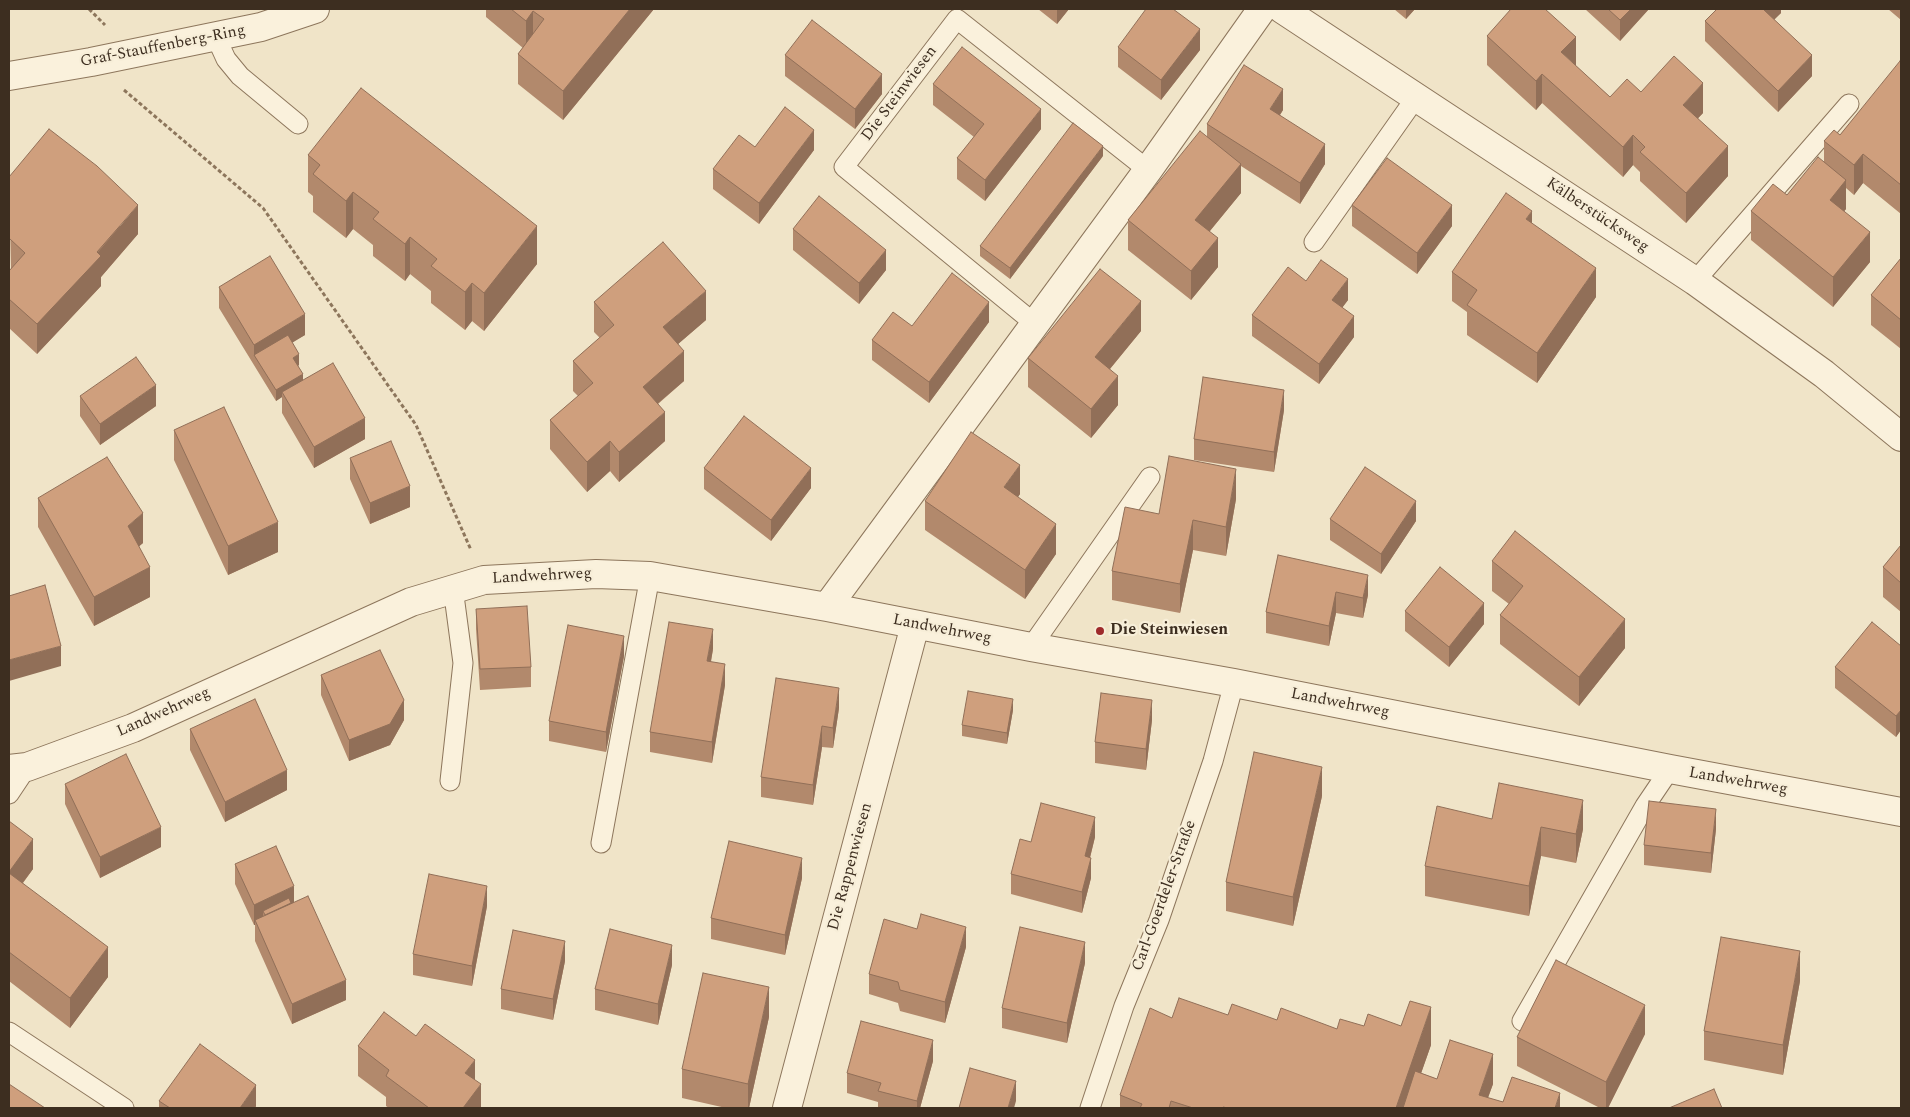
<!DOCTYPE html>
<html>
<head>
<meta charset="utf-8">
<style>
  body { margin:0 }
  #map { position:relative; width:1910px; height:1117px; overflow:hidden; background:#f0e4c8; font-family:Spectral,serif }
  canvas { display:block }
  .frame { position:absolute; inset:0; border:10px solid #3d2e20; pointer-events:none }
</style>
</head>
<body>
<div id="map">
<canvas width="1910" height="1117"></canvas>
<div class="frame"></div>
</div>
<script>
const ctx = document.querySelector('canvas').getContext('2d');
ctx.lineJoin = 'round';
const shape = rows => new Path2D(rows.map(r => 'M' + r).join(''));
function strokePath(path, color, width, dash) { ctx.strokeStyle = color; ctx.lineWidth = width; ctx.lineCap = dash ? 'butt' : 'round'; ctx.setLineDash(dash || []); ctx.stroke(path); }
function paint(path, color) { ctx.fillStyle = color; ctx.fill(path, 'evenodd'); }
function write(font, color, halo, rows, align = 'center') {
  ctx.font = font + ' Spectral,serif'; ctx.lineWidth = 4.5; ctx.setLineDash([]); ctx.textBaseline = 'middle'; ctx.strokeStyle = halo; ctx.fillStyle = color; for (const [text, x, y, turn = 0] of rows) {
    ctx.save(); ctx.translate(x, y); ctx.rotate((+turn || 0) * Math.PI / 180); ctx.textAlign = isNaN(turn) ? turn : align; if (halo) ctx.strokeText(text, 0, 0); ctx.fillText(text, 0, 0); ctx.restore();
  }
}
const service = shape([
  [216,37,226,59,240,76,298,124],
  [1314,242,1417,96],
  [1695,281,1849,104],
  [1034,323,844,167,957,19,1148,170],
  [1031,647,1150,477],
  [450,781,463,663,453,588],
  [9,794,27,767],
  [601,843,650,576],
  [1522,1021,1645,806,1670,769],
  [9,1032,124,1108],
  [1090,1108,1124,1006,1159,920,1213,761,1234,683]
]);
const minor = shape([
  [1282,9,1695,281,1824,374,1901,437],
  [9,76,91,62,261,27,315,9],
  [827,607,1148,170,1262,9],
  [9,769,27,767,133,728,411,602,484,580,596,574,650,576,827,607,1031,647,1234,683,1670,769,1901,812],
  [787,1108,915,625]
]);
strokePath(service, '#8d765c', 21);
strokePath(minor, '#8d765c', 30);
strokePath(shape([
  [89,9,105,25],
  [124,90,263,208,416,425,471,550]
]), '#8d765c', 3, [4, 2.5]);
strokePath(service, '#faf1dc', 19);
strokePath(minor, '#faf1dc', 28);
paint(shape([
  [486,9,654,9,563,120,518,84,518,54,523,48,486,17],
  [1038,9,1069,9,1057,24],
  [1394,9,1415,9,1406,19],
  [1585,9,1649,9,1620,41],
  [1781,9,1781,13,1774,19,1812,76,1778,112,1705,41,1705,21],
  [1888,9,1901,9,1901,20],
  [1487,36,1576,66,1610,97,1641,92,1703,113,1698,118,1728,176,1686,223,1640,181,1640,172,1633,165,1623,177,1542,103,1536,110,1487,65],
  [1118,47,1200,50,1161,100,1118,67],
  [785,55,882,94,855,129,785,76],
  [1901,62,1901,214,1863,183,1854,195,1846,188,1846,209,1844,211,1870,262,1833,307,1751,240,1751,211,1787,195,1824,162,1824,141,1840,135],
  [933,84,1041,129,985,201,957,179,957,158,974,137,933,105],
  [1283,110,1280,115,1325,164,1300,204,1241,166,1241,193,1210,231,1218,267,1191,300,1128,250,1128,220,1207,136,1207,124],
  [755,147,814,150,759,224,713,189,713,169],
  [308,155,537,264,484,331,472,321,465,330,431,303,431,291,410,274,405,281,373,256,373,245,353,229,346,238,313,212,313,196,308,192],
  [1103,156,1010,279,980,256,980,246],
  [9,177,138,234,101,277,101,286,37,354,9,328,9,271,11,269],
  [1352,205,1452,226,1417,274,1352,226],
  [1532,224,1596,297,1537,383,1467,335,1467,312,1452,301,1452,272],
  [793,229,886,270,859,304,793,250],
  [1901,258,1901,349,1871,325,1871,295],
  [1306,281,1348,300,1342,308,1354,337,1319,384,1252,336,1252,315],
  [219,287,305,335,292,342,299,365,298,366,303,380,365,439,314,468,282,413,282,397,276,401,219,308],
  [594,302,706,320,678,344,684,381,658,404,665,441,619,482,610,471,587,492,550,449,550,420,578,396,573,391,573,361,600,338,594,332],
  [989,322,929,403,872,360,872,340,912,326],
  [1141,331,1110,369,1118,405,1091,438,1028,387,1028,358],
  [80,396,156,406,100,445,80,416],
  [1284,410,1274,472,1194,460,1194,439],
  [174,430,278,552,228,575,174,460],
  [350,458,410,507,370,524,350,479],
  [704,468,811,488,771,541,704,489],
  [1020,494,1018,497,1056,554,1025,599,925,530,925,501],
  [38,498,143,543,139,546,150,597,94,626,38,527],
  [1236,499,1226,556,1193,550,1180,613,1112,600,1112,571,1159,514],
  [1330,519,1416,521,1381,574,1330,540],
  [1901,546,1901,612,1883,597,1883,567],
  [1278,555,1368,595,1363,618,1336,613,1329,646,1266,633,1266,612],
  [1492,561,1625,648,1579,706,1500,644,1500,615,1509,604,1492,591],
  [476,609,531,667,531,687,480,690,476,629],
  [1405,611,1484,624,1449,667,1405,631],
  [1901,646,1901,730,1896,737,1835,688,1835,667],
  [713,649,711,662,725,685,712,763,650,752,650,732],
  [624,656,606,752,549,741,549,721],
  [321,675,404,720,390,745,349,761,321,695],
  [839,708,833,748,822,747,813,805,761,797,761,777],
  [1013,710,1007,744,962,736,962,725],
  [1152,720,1146,770,1095,763,1095,742],
  [190,729,287,790,225,822,190,750],
  [65,784,161,847,100,878,65,804],
  [1322,796,1293,926,1226,911,1226,882],
  [1492,819,1583,829,1576,863,1541,856,1529,916,1425,896,1425,866],
  [9,821,33,869,23,883,108,977,70,1028,9,981],
  [1716,829,1711,873,1644,865,1644,845],
  [1095,837,1090,858,1091,878,1082,913,1011,894,1011,874,1031,842],
  [235,864,294,902,346,1000,292,1024,255,941,255,925,254,925,235,884],
  [802,878,785,955,711,939,711,918],
  [487,906,472,986,413,975,413,954],
  [966,947,945,1023,900,1011,898,1003,869,994,869,974],
  [565,961,553,1020,501,1009,501,989],
  [1085,963,1067,1043,1002,1028,1002,1008],
  [672,965,658,1025,595,1010,595,989],
  [1800,981,1783,1075,1704,1060,1704,1031],
  [1228,1015,1277,1020,1337,1029,1364,1026,1431,1045,1421,1073,1437,1079,1493,1084,1488,1098,1503,1102,1560,1108,1120,1108,1120,1095,1172,1018],
  [769,1017,749,1108,726,1108,682,1098,682,1069],
  [1645,1034,1608,1108,1600,1108,1517,1066,1517,1037],
  [358,1046,475,1080,481,1108,389,1108,386,1106,386,1097,358,1076],
  [933,1061,920,1108,878,1108,878,1102,847,1093,847,1073],
  [159,1101,256,1106,255,1108,159,1108]
]), '#b2896c');
paint(shape([
  [630,9,654,9,563,120,563,91],
  [1057,9,1069,9,1057,24],
  [1406,9,1415,9,1406,19],
  [1631,9,1649,9,1620,41,1620,20],
  [1765,9,1781,9,1781,13,1764,30,1764,10],
  [533,11,533,41,526,50,526,21],
  [1200,29,1200,50,1161,100,1161,80],
  [1576,37,1576,66,1561,52],
  [1812,55,1812,76,1778,112,1778,91],
  [882,74,882,94,855,129,855,109],
  [1542,74,1542,103,1536,110,1536,81],
  [1703,83,1703,113,1683,134,1683,105],
  [1283,89,1283,110,1270,130,1270,109],
  [1041,109,1041,129,985,201,985,180],
  [814,130,814,150,759,224,759,203],
  [1633,135,1633,165,1623,177,1623,147],
  [1325,144,1325,164,1300,204,1300,183],
  [1103,146,1103,156,1010,279,1010,268],
  [1728,146,1728,176,1686,223,1686,193],
  [1863,154,1863,183,1854,195,1854,165],
  [1241,164,1241,193,1195,249,1195,220],
  [1846,180,1846,209,1830,229,1830,200],
  [353,192,353,229,346,238,346,201],
  [138,205,138,234,101,277,101,286,37,354,37,324],
  [1452,205,1452,226,1417,274,1417,253],
  [1532,211,1532,240,1526,219],
  [537,226,537,264,484,331,484,293],
  [1870,232,1870,262,1833,307,1833,277],
  [410,237,410,274,405,281,405,244],
  [1218,238,1218,267,1191,300,1191,271],
  [10,239,10,269,9,271,9,241],
  [886,250,886,270,859,304,859,283],
  [1596,268,1596,297,1537,383,1537,353],
  [1348,279,1348,300,1332,321,1332,300],
  [472,283,472,321,465,330,465,292],
  [706,291,706,320,663,357,663,327],
  [1141,301,1141,331,1095,387,1095,357],
  [989,302,989,322,929,403,929,382],
  [305,314,305,335,259,363,254,355,254,345],
  [1354,316,1354,337,1319,384,1319,364],
  [684,351,684,381,643,416,643,387],
  [299,354,299,365,293,368,293,358],
  [303,374,303,385,282,392,282,397,276,401,276,390],
  [1118,376,1118,405,1091,438,1091,409],
  [156,385,156,406,100,445,100,424],
  [1284,390,1284,410,1274,472,1274,452],
  [665,412,665,441,619,482,619,452],
  [365,418,365,439,314,468,314,447],
  [610,441,610,471,587,492,587,462],
  [1020,465,1020,494,1004,517,1004,487],
  [811,468,811,488,771,541,771,520],
  [1236,469,1236,499,1226,556,1226,527],
  [410,486,410,507,370,524,370,503],
  [1416,501,1416,521,1381,574,1381,554],
  [143,513,143,543,128,556,128,526],
  [1193,520,1193,550,1180,613,1180,584],
  [278,522,278,552,228,575,228,546],
  [1056,524,1056,554,1025,599,1025,570],
  [10,561,10,582,9,582,9,562],
  [150,567,150,597,94,626,94,597],
  [1368,575,1368,595,1363,618,1363,598],
  [1336,592,1336,613,1329,646,1329,626],
  [1484,603,1484,624,1449,667,1449,647],
  [1625,619,1625,648,1579,706,1579,677],
  [713,629,713,649,707,682,707,661],
  [624,636,624,656,606,752,606,732],
  [61,646,61,666,9,681,9,660],
  [725,664,725,685,712,763,712,742],
  [839,688,839,708,833,748,833,728],
  [1013,699,1013,710,1007,744,1007,733],
  [404,700,404,720,390,745,349,761,349,740],
  [1152,700,1152,720,1146,770,1146,749],
  [1901,710,1901,730,1896,737,1896,716],
  [822,726,822,747,813,805,813,785],
  [1322,767,1322,796,1293,926,1293,897],
  [287,770,287,790,225,822,225,802],
  [1583,800,1583,829,1576,863,1576,834],
  [1716,809,1716,829,1711,873,1711,853],
  [1095,817,1095,837,1085,877,1085,856],
  [161,827,161,847,100,878,100,857],
  [1541,827,1541,856,1529,916,1529,886],
  [33,839,33,869,9,901,9,872],
  [802,858,802,878,785,955,785,935],
  [1091,858,1091,878,1082,913,1082,892],
  [294,886,294,907,263,911,263,921,255,920,255,925,254,925,254,905],
  [487,886,487,906,472,986,472,966],
  [966,927,966,947,945,1023,945,1002],
  [565,941,565,961,553,1020,553,999],
  [1085,942,1085,963,1067,1043,1067,1023],
  [672,945,672,965,658,1025,658,1004],
  [108,947,108,977,70,1028,70,998],
  [1800,951,1800,981,1783,1075,1783,1045],
  [346,980,346,1000,292,1024,292,1004],
  [769,987,769,1017,749,1108,748,1108,748,1084],
  [1645,1005,1645,1034,1608,1108,1606,1108,1606,1082],
  [1431,1007,1431,1045,1409,1108,1396,1108],
  [933,1040,933,1061,920,1108,917,1108,917,1101],
  [1493,1054,1493,1084,1484,1108,1479,1095],
  [475,1060,475,1090,465,1073],
  [1016,1081,1016,1101,1014,1108,1008,1108],
  [481,1084,481,1108,463,1108],
  [256,1085,256,1106,255,1108,240,1108],
  [1560,1093,1560,1108,1555,1108]
]), '#916f58');
const building = shape([
  [511,9,630,9,563,91,518,54,544,19,533,11,526,21,511,9],
  [1146,9,1173,9,1200,29,1161,80,1118,47,1146,9],
  [1511,9,1545,9,1576,37,1561,52,1610,97,1627,79,1641,92,1674,56,1703,83,1683,105,1728,146,1686,193,1640,152,1645,147,1633,135,1623,147,1542,74,1536,81,1487,36,1511,9],
  [1608,9,1631,9,1620,20,1608,9],
  [1717,9,1765,9,1764,10,1812,55,1778,91,1705,21,1717,9],
  [812,20,882,74,855,109,785,55,812,20],
  [962,47,1041,109,985,180,957,158,984,124,933,84,962,47],
  [1900,61,1901,62,1901,185,1863,154,1854,165,1824,141,1834,130,1840,135,1900,61],
  [1244,65,1283,89,1270,109,1325,144,1300,183,1207,124,1244,65],
  [361,88,537,226,484,293,472,283,465,292,431,266,437,259,410,237,405,244,373,219,379,212,353,192,346,201,313,174,320,165,308,155,361,88],
  [785,107,814,130,759,203,713,169,739,135,755,147,785,107],
  [1073,123,1103,146,1010,268,980,246,1073,123],
  [49,129,97,166,138,205,97,252,101,256,37,324,9,299,9,271,25,253,10,239,9,241,9,177,49,129],
  [1200,131,1241,164,1195,220,1218,238,1191,271,1128,220,1200,131],
  [1818,157,1846,180,1830,200,1870,232,1833,277,1751,211,1773,184,1787,195,1818,157],
  [1387,158,1452,205,1417,253,1352,205,1387,158],
  [1506,193,1532,211,1526,219,1596,268,1537,353,1467,305,1477,290,1452,272,1506,193],
  [819,196,886,250,859,283,793,229,819,196],
  [663,242,706,291,663,327,684,351,643,387,665,412,619,452,610,441,587,462,550,420,593,383,573,361,614,325,594,302,663,242],
  [270,256,305,314,254,345,219,287,270,256],
  [1901,258,1901,320,1871,295,1901,258],
  [1321,260,1348,279,1332,300,1354,316,1319,364,1252,315,1288,267,1306,281,1321,260],
  [1100,269,1141,301,1095,357,1118,376,1091,409,1028,358,1100,269],
  [952,273,989,302,929,382,872,340,893,312,912,326,952,273],
  [288,335,299,354,293,358,303,374,276,390,254,355,288,335],
  [136,357,156,385,100,424,80,396,136,357],
  [333,363,365,418,314,447,282,392,333,363],
  [1203,377,1284,390,1274,452,1194,439,1203,377],
  [224,407,278,522,228,546,174,430,224,407],
  [744,416,811,468,771,520,704,468,744,416],
  [971,432,1020,465,1004,487,1056,524,1025,570,925,501,971,432],
  [391,441,410,486,370,503,350,458,391,441],
  [1169,456,1236,469,1226,527,1193,520,1180,584,1112,571,1125,507,1159,514,1169,456],
  [107,457,143,513,128,526,150,567,94,597,38,498,107,457],
  [1365,467,1416,501,1381,554,1330,519,1365,467],
  [1515,531,1625,619,1579,677,1500,615,1523,586,1492,561,1515,531],
  [1901,545,1901,583,1883,567,1901,545],
  [1278,555,1368,575,1363,598,1336,592,1329,626,1266,612,1278,555],
  [1440,567,1484,603,1449,647,1405,611,1440,567],
  [45,585,61,646,9,660,9,596,45,585],
  [527,606,531,667,480,669,476,609,527,606],
  [669,622,713,629,707,661,725,664,712,742,650,732,669,622],
  [1872,622,1901,646,1901,710,1896,716,1835,667,1872,622],
  [568,625,624,636,606,732,549,721,568,625],
  [380,650,404,700,390,724,349,740,321,675,380,650],
  [776,678,839,688,833,728,822,726,813,785,761,777,776,678],
  [968,691,1013,699,1007,733,962,725,968,691],
  [1101,693,1152,700,1146,749,1095,742,1101,693],
  [255,699,287,770,225,802,190,729,255,699],
  [1254,752,1322,767,1293,897,1226,882,1254,752],
  [126,754,161,827,100,857,65,784,126,754],
  [1499,783,1583,800,1576,834,1541,827,1529,886,1425,866,1437,806,1492,819,1499,783],
  [1649,801,1716,809,1711,853,1644,845,1649,801],
  [1041,803,1095,817,1085,856,1091,858,1082,892,1011,874,1020,839,1031,842,1041,803],
  [9,821,33,839,9,872,9,821],
  [729,841,802,858,785,935,711,918,729,841],
  [276,846,294,886,254,905,235,864,276,846],
  [9,873,108,947,70,998,9,952,9,873],
  [429,874,487,886,472,966,413,954,429,874],
  [308,896,346,980,292,1004,255,920,308,896],
  [289,898,291,903,265,915,263,911,289,898],
  [921,914,966,927,945,1002,900,990,898,982,869,974,884,919,917,929,921,914],
  [1020,927,1085,942,1067,1023,1002,1008,1020,927],
  [610,929,672,945,658,1004,595,989,610,929],
  [513,930,565,941,553,999,501,989,513,930],
  [1721,937,1800,951,1783,1045,1704,1031,1721,937],
  [1556,960,1645,1005,1606,1082,1517,1037,1556,960],
  [703,973,769,987,748,1084,682,1069,703,973],
  [1179,998,1228,1015,1232,1004,1277,1020,1281,1008,1337,1029,1340,1019,1364,1026,1368,1014,1401,1026,1410,1001,1431,1007,1396,1108,1228,1108,1223,1107,1223,1108,1193,1108,1171,1101,1169,1108,1140,1108,1142,1104,1120,1095,1150,1008,1172,1018,1179,998],
  [384,1012,416,1036,425,1024,475,1060,465,1073,481,1084,463,1108,429,1108,386,1076,389,1070,358,1046,384,1012],
  [861,1021,933,1040,917,1101,878,1091,881,1083,847,1073,861,1021],
  [1450,1040,1493,1054,1479,1095,1503,1102,1512,1077,1560,1093,1555,1108,1403,1108,1415,1071,1437,1079,1450,1040],
  [200,1044,256,1085,240,1108,170,1108,159,1101,200,1044],
  [970,1068,1016,1081,1008,1108,959,1108,970,1068],
  [9,1084,45,1108,9,1108,9,1084],
  [1714,1089,1722,1108,1669,1108,1714,1089]
]);
paint(building, '#cf9f7d');
strokePath(building, '#916f58', 1);
for (const [x, y, r, color] of [
  [1100,631,5,"#9e2a2b"]
]) { const dot = new Path2D(); dot.arc(x, y, r, 0, 2 * Math.PI); ctx.fillStyle = color; ctx.fill(dot); strokePath(dot, '#f7eed8', 2); }
write('16px', '#3d2e20', '#f7eed8', [
  ["Graf-Stauffenberg-Ring",163,47,-11],
  ["Die Steinwiesen",900,94,-53],
  ["Kälberstücksweg",1597,216,34],
  ["Landwehrweg",542,577,-3],
  ["Landwehrweg",942,630,11],
  ["Landwehrweg",1340,704,11],
  ["Landwehrweg",164,713,-24],
  ["Landwehrweg",1738,782,10],
  ["Die Rappenwiesen",851,867,-75],
  ["Carl-Goerdeler-Straße",1165,896,-70]
]);
write('bold 16px', '#3d2e20', '#f7eed8', [
  ["Die Steinwiesen",1110,631]
], 'left');
</script>
</body>
</html>
